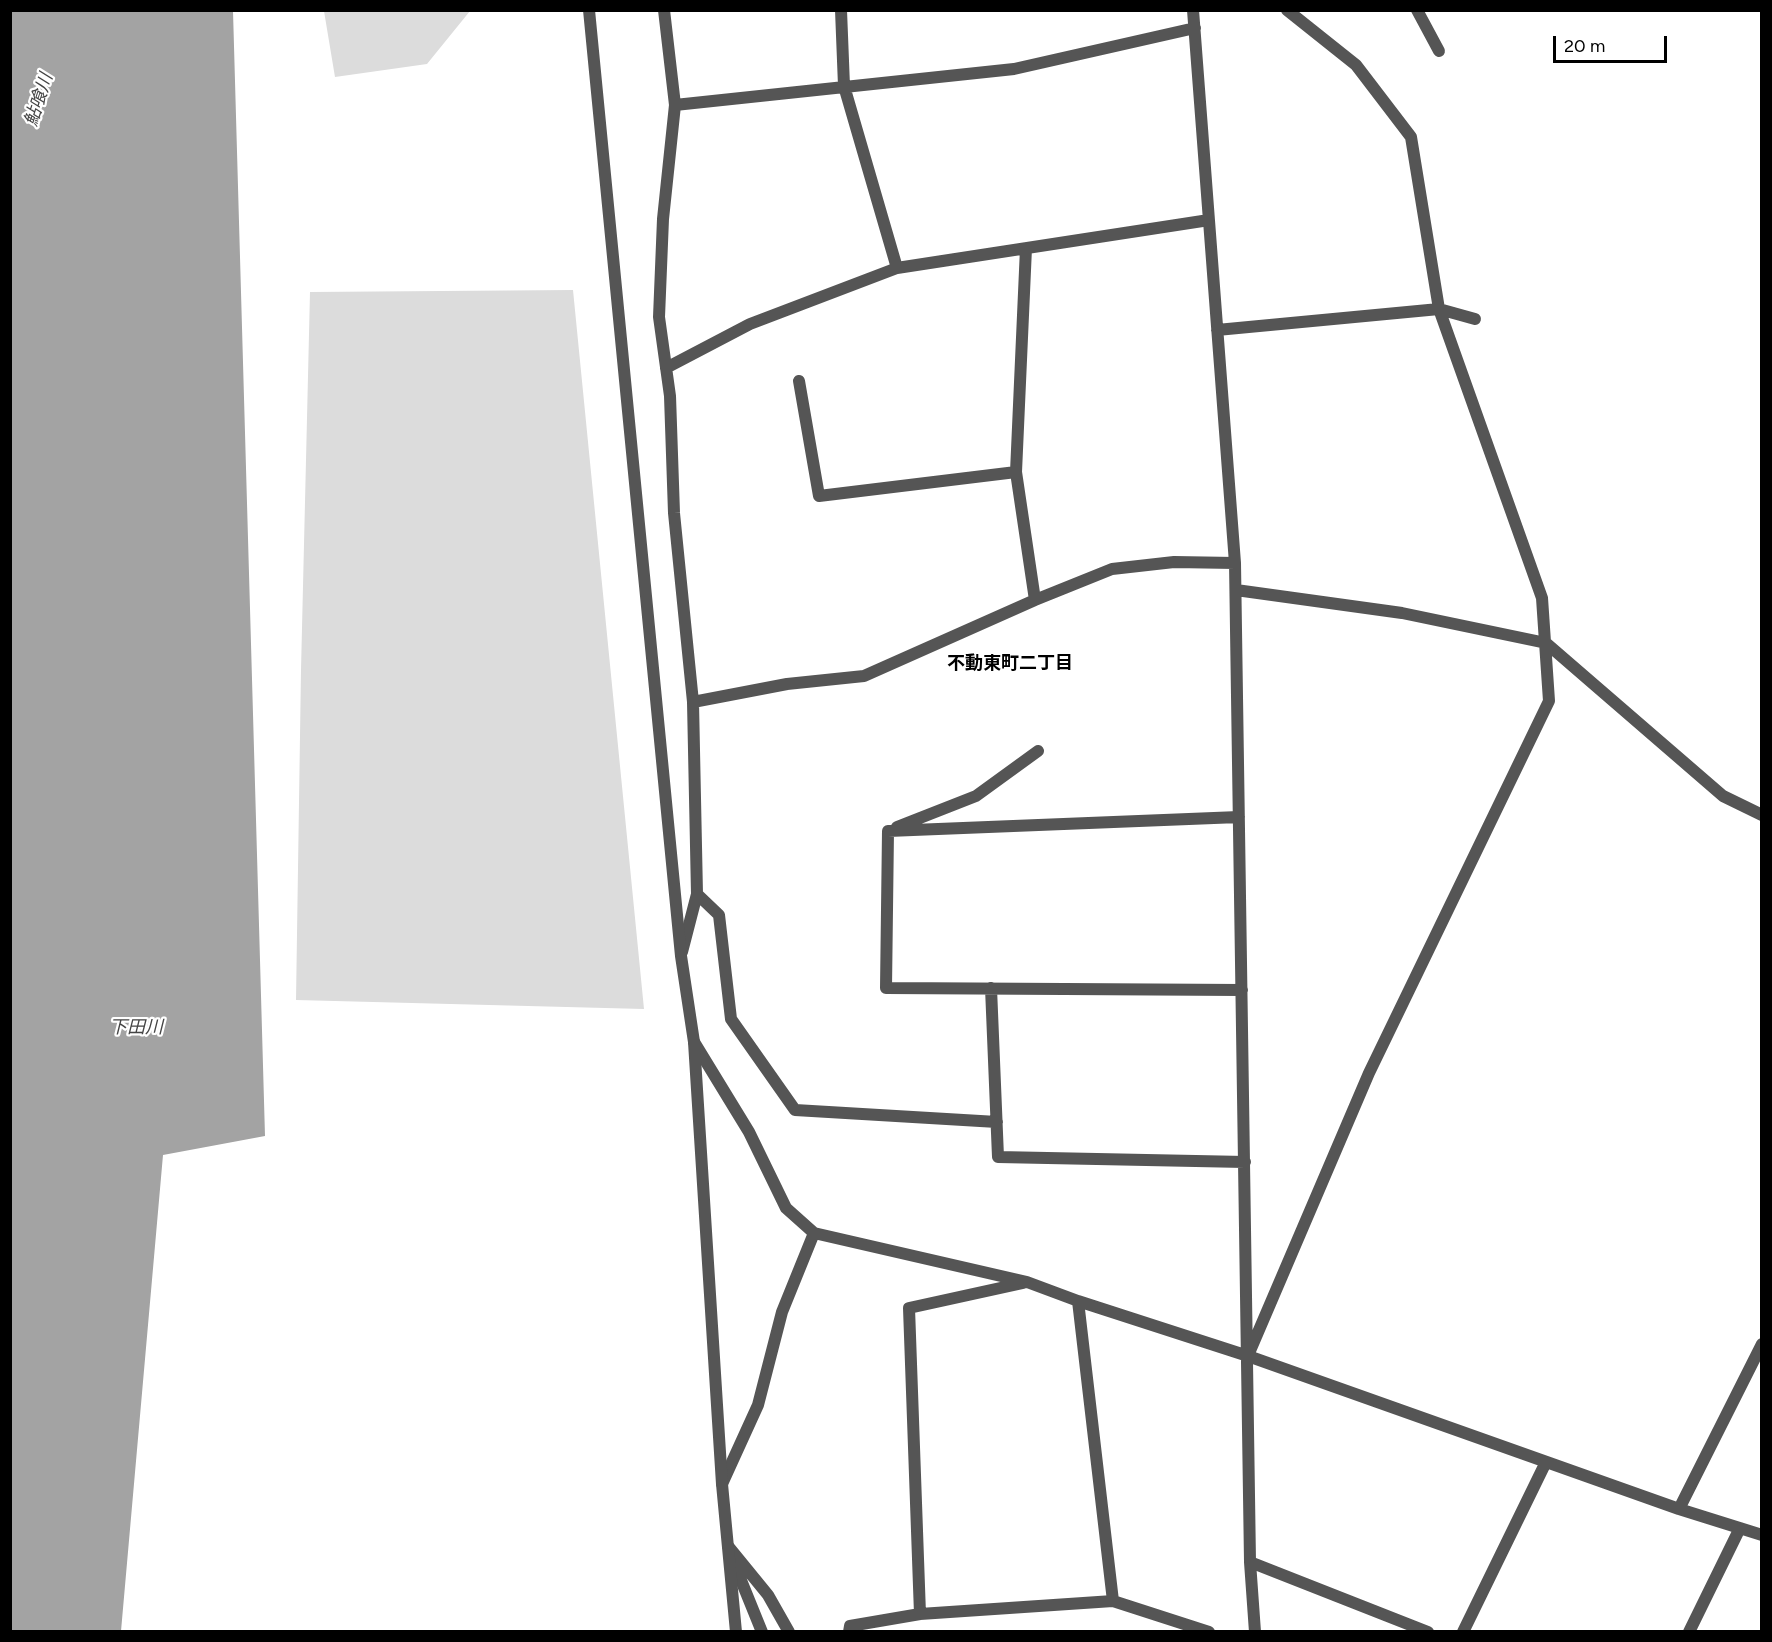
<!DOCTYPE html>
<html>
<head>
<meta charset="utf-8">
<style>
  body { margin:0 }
  #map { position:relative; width:1772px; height:1642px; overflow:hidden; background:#fff; font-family:Figtree,sans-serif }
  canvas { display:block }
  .frame { position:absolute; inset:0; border:12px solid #000; pointer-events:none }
  .scale { position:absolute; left:1553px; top:36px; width:114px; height:27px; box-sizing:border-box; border:3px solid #000; border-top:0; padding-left:8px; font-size:18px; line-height:21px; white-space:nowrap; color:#000; -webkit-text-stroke:4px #fff; paint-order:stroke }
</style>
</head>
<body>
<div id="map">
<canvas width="1772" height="1642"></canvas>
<div class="frame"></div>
<div class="scale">20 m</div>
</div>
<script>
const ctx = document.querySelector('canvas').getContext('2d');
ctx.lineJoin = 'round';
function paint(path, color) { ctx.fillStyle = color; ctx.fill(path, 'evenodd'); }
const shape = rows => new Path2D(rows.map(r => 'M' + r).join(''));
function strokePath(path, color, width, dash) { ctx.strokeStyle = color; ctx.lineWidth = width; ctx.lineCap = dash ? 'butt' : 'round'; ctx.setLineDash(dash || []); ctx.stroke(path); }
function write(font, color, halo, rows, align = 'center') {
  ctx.font = font + ' Figtree,"Noto Sans JP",sans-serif'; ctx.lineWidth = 4.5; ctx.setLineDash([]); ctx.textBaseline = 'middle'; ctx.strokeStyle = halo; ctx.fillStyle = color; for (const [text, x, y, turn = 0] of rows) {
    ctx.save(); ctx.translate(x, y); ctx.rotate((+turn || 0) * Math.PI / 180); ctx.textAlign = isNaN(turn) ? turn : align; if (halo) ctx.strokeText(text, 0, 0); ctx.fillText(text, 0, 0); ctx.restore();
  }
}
paint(shape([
  [324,11,324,10,470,11,427,64,335,77],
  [573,290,644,1009,296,1000,301,670,310,292]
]), '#dcdcdc');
paint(shape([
  [11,10,233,11,265,1136,163,1155,121,1631,11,1631]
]), '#a3a3a3');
strokePath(shape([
  [664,10,675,105,663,219,659,317,670,396,674,513,693,702,697,894,682,952],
  [841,10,844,86,897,268],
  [1193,10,1235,563,1250,1562,1255,1632],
  [1417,10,1439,51],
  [675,105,1014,69,1195,28],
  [1026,248,1016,472,1035,600],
  [1217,330,1439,309,1475,319],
  [666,368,750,324,897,268,1209,220],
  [799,381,819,496,1016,472],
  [1236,590,1402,613,1546,643,1723,796,1762,815],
  [693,702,787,684,864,676,1035,600,1112,569,1174,562,1235,563],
  [1239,817,888,831,886,988,1242,990],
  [897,827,976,796,1038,751],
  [697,894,719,915,731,1019,795,1110,997,1122],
  [991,988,998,1157,1245,1162],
  [694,1042,749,1132,786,1208,814,1233,1027,1282,1078,1301,1248,1356,1679,1509,1762,1535],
  [1078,1301,1113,1601],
  [1250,1351,1369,1073,1549,701,1542,598,1439,309,1411,137,1356,65,1287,10],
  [722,1484,758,1405,782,1312,814,1233],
  [1679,1509,1762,1344],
  [728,1546,768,1595,789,1632],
  [732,1558,762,1632],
  [1250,1562,1428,1632],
  [920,1614,909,1308,1023,1283],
  [849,1632,850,1626,920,1614,1113,1601,1209,1632],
  [1463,1632,1546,1462],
  [1689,1632,1740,1528]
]), '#555', 12);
strokePath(shape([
  [589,10,681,956,694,1042,722,1484,736,1632]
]), '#555', 12);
write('italic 18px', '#444', '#fff', [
  ["鮎喰川",39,100,-72],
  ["下田川",136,1028]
]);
write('bold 18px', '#000', '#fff', [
  ["不動東町二丁目",1010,664]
]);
</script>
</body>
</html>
